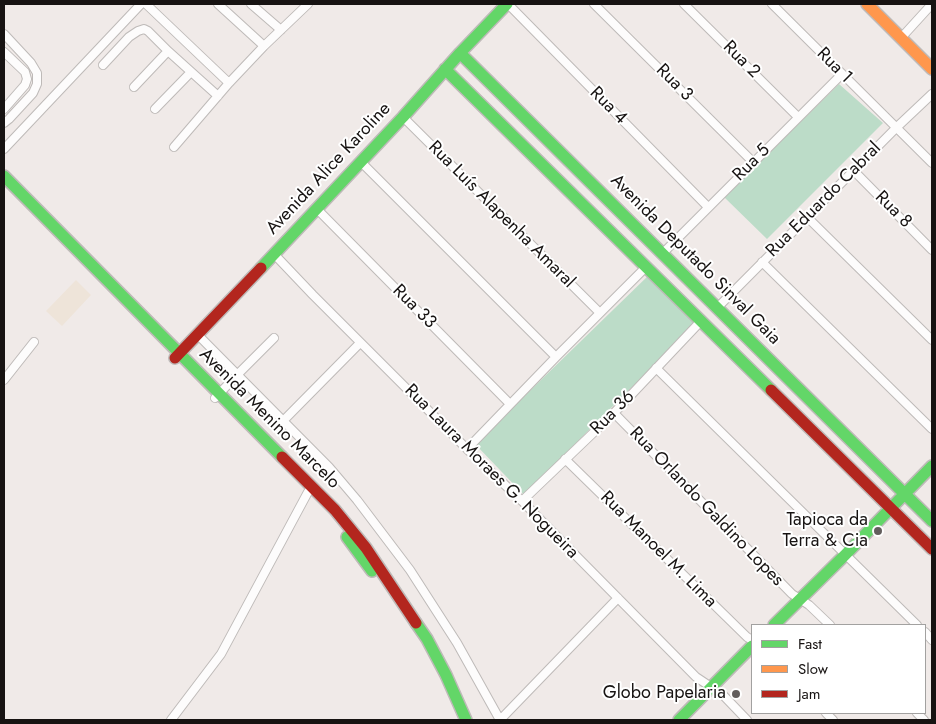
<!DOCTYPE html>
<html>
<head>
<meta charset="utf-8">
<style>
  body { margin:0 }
  #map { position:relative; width:936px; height:724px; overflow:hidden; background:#f0eae8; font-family:Jost,sans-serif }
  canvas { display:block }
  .frame { position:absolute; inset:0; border:5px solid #171312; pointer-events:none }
  .legend { position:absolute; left:751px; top:624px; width:175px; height:90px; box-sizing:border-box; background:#fff; border:1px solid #a2a1a0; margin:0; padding:6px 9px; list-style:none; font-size:15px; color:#171312 }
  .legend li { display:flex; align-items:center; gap:10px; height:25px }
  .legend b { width:25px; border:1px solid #a2a1a0 }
</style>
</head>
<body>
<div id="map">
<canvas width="936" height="724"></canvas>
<div class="frame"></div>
<ul class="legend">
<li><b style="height:6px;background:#63d668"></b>Fast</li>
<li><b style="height:6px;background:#ff974d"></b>Slow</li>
<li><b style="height:6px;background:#b3261e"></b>Jam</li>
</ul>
</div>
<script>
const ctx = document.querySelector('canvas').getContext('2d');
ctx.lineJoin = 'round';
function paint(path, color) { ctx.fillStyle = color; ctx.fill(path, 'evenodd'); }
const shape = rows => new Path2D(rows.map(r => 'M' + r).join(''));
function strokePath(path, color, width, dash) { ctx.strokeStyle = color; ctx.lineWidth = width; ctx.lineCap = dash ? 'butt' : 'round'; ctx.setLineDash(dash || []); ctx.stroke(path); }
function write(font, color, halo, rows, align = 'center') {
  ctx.font = font + ' Jost,sans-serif'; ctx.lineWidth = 4; ctx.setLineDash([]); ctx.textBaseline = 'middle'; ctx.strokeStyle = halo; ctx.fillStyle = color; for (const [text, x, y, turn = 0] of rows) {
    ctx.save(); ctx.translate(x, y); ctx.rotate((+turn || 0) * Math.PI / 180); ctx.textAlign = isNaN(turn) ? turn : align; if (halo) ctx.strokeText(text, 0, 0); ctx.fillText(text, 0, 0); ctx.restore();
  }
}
paint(shape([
  [76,280,91,295,62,326,46,311]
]), '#eee4d9');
paint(shape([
  [839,84,883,123,767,239,724,197],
  [650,274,696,323,524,495,475,444]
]), '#bcdcc8');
const street = shape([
  [146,4,229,83],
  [218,4,264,46],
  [251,4,281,30],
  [508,4,708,207],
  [594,4,753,162],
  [684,4,798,117],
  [772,4,932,163],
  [4,34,31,63,37,73,37,84,33,93,9,119,4,123],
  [901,38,932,4],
  [4,52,25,72,27,79,25,85,4,109],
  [103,65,129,37,138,31,144,29,148,31,168,51,218,96],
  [134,87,168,51],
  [155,109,191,72],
  [403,117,600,313],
  [174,147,229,83,264,46,308,4],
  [4,149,141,4],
  [361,162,556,357],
  [854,171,932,250],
  [317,209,510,404],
  [807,217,932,340],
  [663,253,842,74],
  [274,254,313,295,467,449,522,501,696,677,723,695,747,720],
  [762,262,932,429],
  [718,307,897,127,932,94],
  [197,334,329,467,357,500,410,570,457,643,500,720],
  [656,368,917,625],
  [4,380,34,342],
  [215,398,238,374,274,338],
  [614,413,792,594,809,605,830,625],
  [284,420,360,343],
  [467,449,556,357,646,267],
  [565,459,747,637,752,640],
  [522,501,614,413,701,321],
  [925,632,932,640],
  [826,713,833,720],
  [917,713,924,720],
  [171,720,221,654,308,492],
  [500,720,618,598]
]);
const fast = shape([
  [460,53,932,521],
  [445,69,771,390],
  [4,176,282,457],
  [261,268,403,117,460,53,507,4],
  [347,537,372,571],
  [416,623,427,639,446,675,466,720],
  [774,625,845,555,932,466],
  [679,720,752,646]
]);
const slow = shape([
  [867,4,932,69]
]);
const jam = shape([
  [175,358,261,268],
  [771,390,932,549],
  [282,457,335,510,366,548,416,623]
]);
strokePath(street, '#bebab8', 10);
strokePath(fast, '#bebab8', 14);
strokePath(slow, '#bebab8', 14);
strokePath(jam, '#bebab8', 14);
strokePath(street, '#fdfcfc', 8);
strokePath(fast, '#63d668', 11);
strokePath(slow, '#ff974d', 11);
strokePath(jam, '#b3261e', 11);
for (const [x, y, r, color] of [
  [878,531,5,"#635e5d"],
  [736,694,5,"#635e5d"]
]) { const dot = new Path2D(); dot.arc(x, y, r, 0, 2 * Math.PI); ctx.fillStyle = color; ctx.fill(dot); strokePath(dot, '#fff', 2); }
write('18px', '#171312', '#fff', [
  ["Rua 2",741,60,45],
  ["Rua 1",834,66,45],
  ["Rua 3",674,83,45],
  ["Rua 4",608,106,45],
  ["Rua 5",752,163,-45],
  ["Avenida Alice Karoline",329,169,-47],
  ["Rua Eduardo Cabral",824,200,-45],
  ["Rua 8",893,210,45],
  ["Rua Luís Alapenha Amaral",501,215,45],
  ["Avenida Deputado Sinval Gaia",695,260,45],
  ["Rua 33",414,307,45],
  ["Rua 36",613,413,-45],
  ["Avenida Menino Marcelo",269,419,45],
  ["Rua Laura Moraes G. Nogueira",491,472,45],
  ["Rua Orlando Galdino Lopes",706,507,46],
  ["Rua Manoel M. Lima",658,550,45]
]);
write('18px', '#171312', '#fff', [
  ["Tapioca da",868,521],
  ["Terra & Cia",868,542],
  ["Globo Papelaria",726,694]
], 'right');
</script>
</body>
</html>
